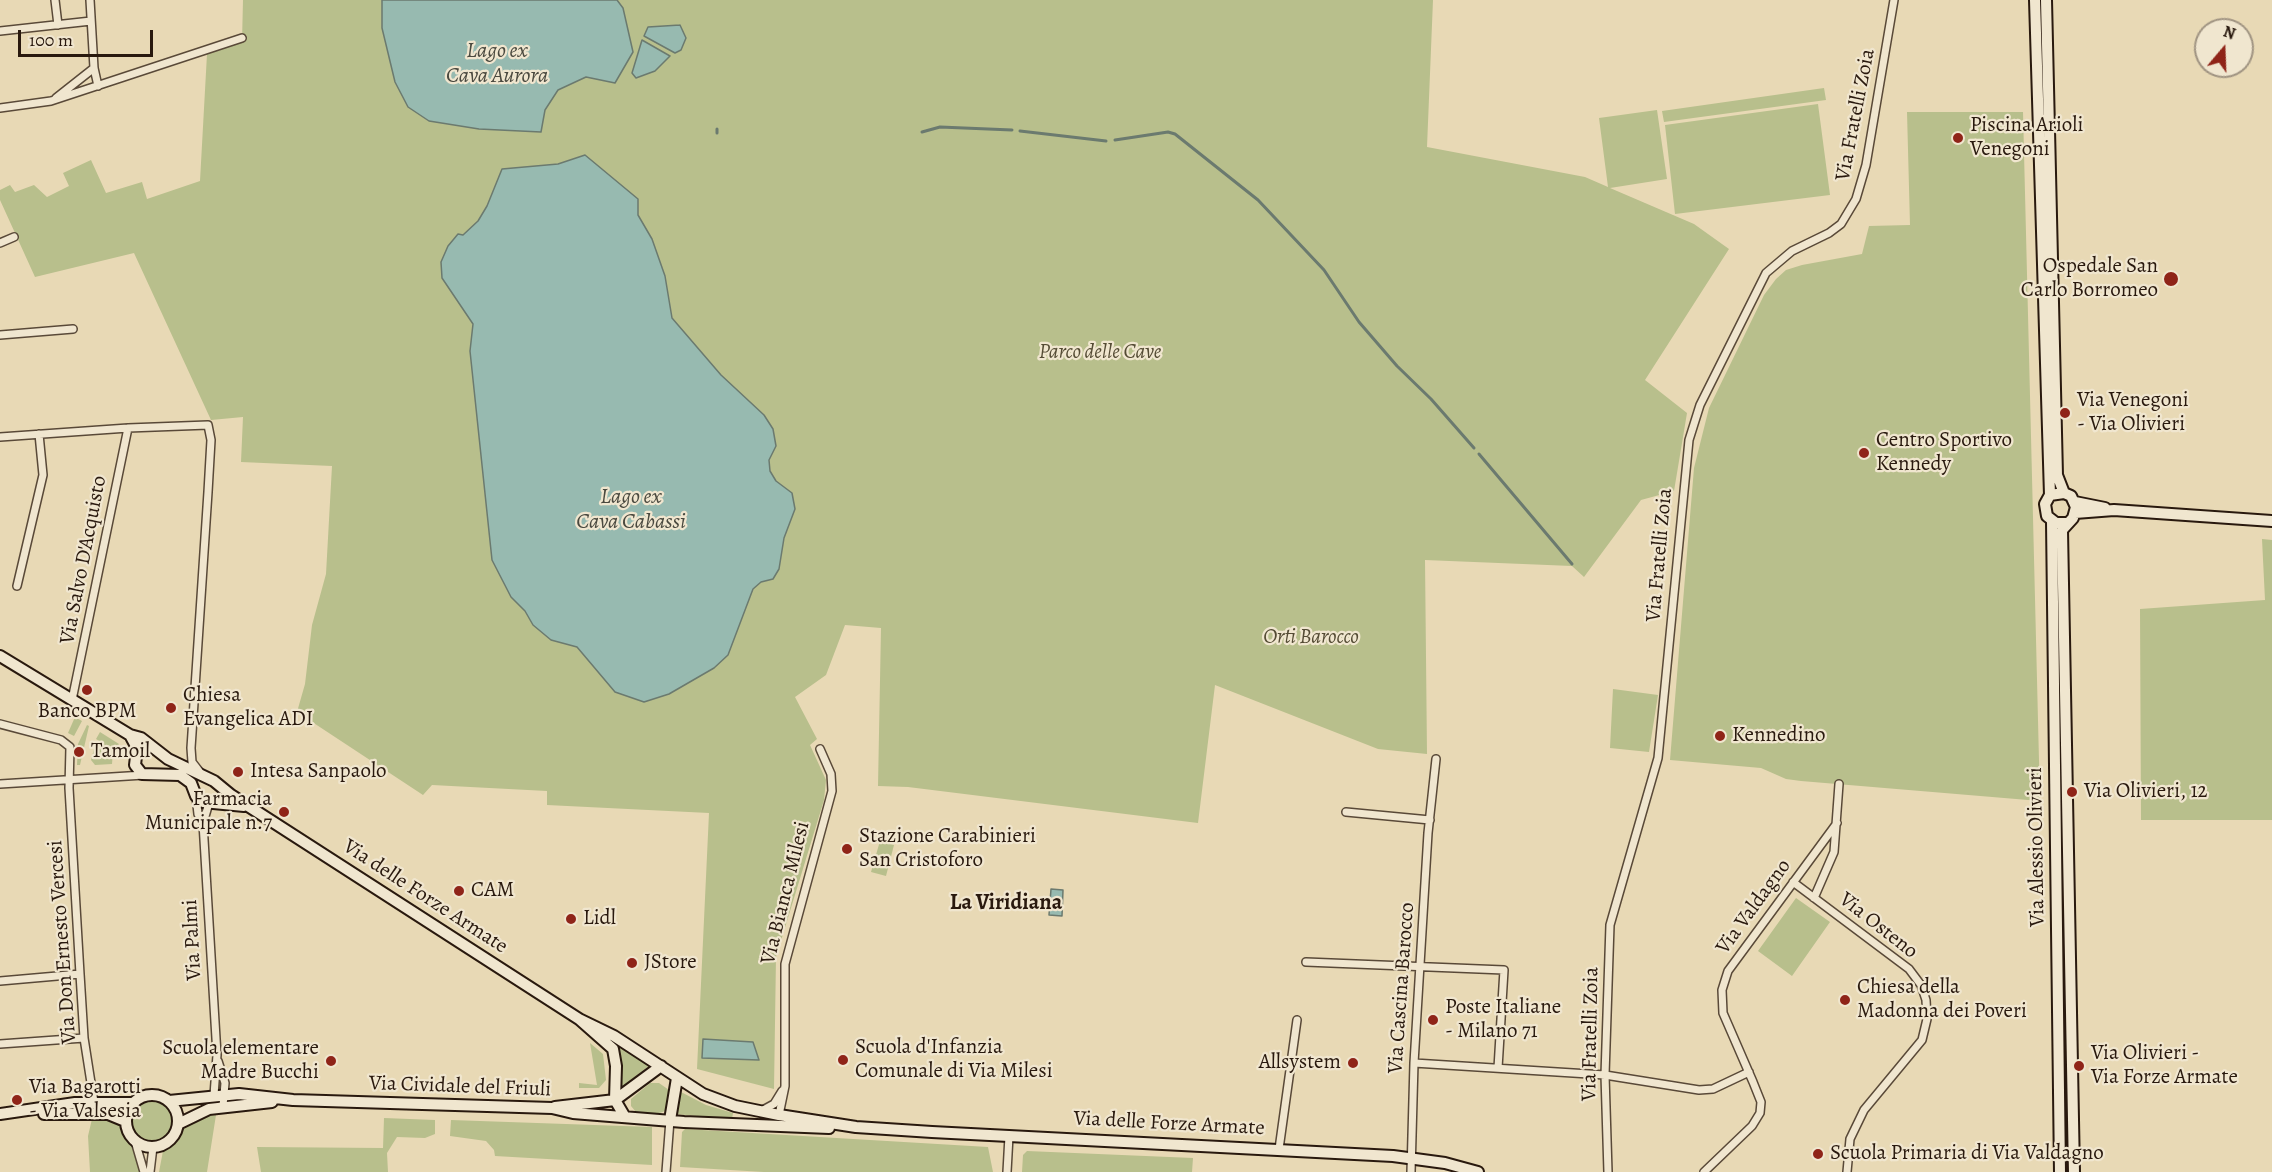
<!DOCTYPE html>
<html>
<head>
<meta charset="utf-8">
<style>
  body { margin:0 }
  #map { position:relative; width:2272px; height:1172px; overflow:hidden; background:#e8d9b5; font-family:Alegreya,serif }
  canvas { display:block }
  .north { position:absolute; left:2194px; top:18px; width:60px; height:60px; box-sizing:border-box; background:#f0e6cf; border:2px solid #a09482; border-radius:50%; rotate:19deg; font-size:16px; font-weight:700; line-height:24px; text-align:center; color:#29190e }
  .north::after { content:''; display:block; margin:auto; width:21px; height:27px; background:#8f2418; clip-path:polygon(50% 0,100% 100%,50% 72%,0 100%) }
  .scale { position:absolute; left:18px; top:30px; width:135px; height:27px; box-sizing:border-box; border:3px solid #29190e; border-top:0; padding-left:8px; font-size:18px; line-height:21px; white-space:nowrap; color:#29190e; -webkit-text-stroke:4px #f0e6cf; paint-order:stroke }
</style>
</head>
<body>
<div id="map">
<canvas width="2272" height="1172"></canvas>
<div class="north">N</div>
<div class="scale">100 m</div>
</div>
<script>
const ctx = document.querySelector('canvas').getContext('2d');
ctx.lineJoin = 'round';
function paint(path, color) { ctx.fillStyle = color; ctx.fill(path, 'evenodd'); }
const shape = rows => new Path2D(rows.map(r => 'M' + r).join(''));
function strokePath(path, color, width, dash) { ctx.strokeStyle = color; ctx.lineWidth = width; ctx.lineCap = dash ? 'butt' : 'round'; ctx.setLineDash(dash || []); ctx.stroke(path); }
function write(font, color, halo, rows, align = 'center') {
  ctx.font = font + ' Alegreya,serif'; ctx.lineWidth = 4.5; ctx.setLineDash([]); ctx.textBaseline = 'middle'; ctx.strokeStyle = halo; ctx.fillStyle = color; for (const [text, x, y, turn = 0] of rows) {
    ctx.save(); ctx.translate(x, y); ctx.rotate((+turn || 0) * Math.PI / 180); ctx.textAlign = isNaN(turn) ? turn : align; if (halo) ctx.strokeText(text, 0, 0); ctx.fillText(text, 0, 0); ctx.restore();
  }
}
paint(shape([
  [243,0,1433,0,1427,147,1585,177,1608,187,1599,118,1657,110,1667,179,1610,188,1694,224,1729,249,1645,380,1687,413,1674,491,1641,500,1584,577,1572,566,1425,560,1427,754,1378,749,1215,685,1198,823,908,787,878,786,881,628,845,625,826,675,795,697,817,739,810,745,826,780,824,800,776,957,774,1089,697,1069,709,813,547,805,547,791,432,785,423,795,297,712,305,684,312,625,326,574,332,466,241,462,243,417,211,420,134,253,35,277,0,200,0,190,10,185,15,192,34,185,47,197,69,186,63,173,91,160,106,193,142,182,147,199,200,181,207,54,242,42],
  [1824,88,1826,100,1664,122,1662,111],
  [1818,104,1830,195,1675,214,1665,125],
  [1907,112,2023,112,2040,801,1801,781,1786,779,1761,768,1670,760,1694,468,1709,408,1764,295,1776,279,1786,270,1802,265,1862,254,1869,226,1910,225],
  [2262,539,2272,540,2272,820,2141,820,2140,609,2265,600],
  [1613,689,1658,695,1649,752,1610,748],
  [75,717,82,721,74,736,68,733],
  [87,725,89,726,80,765,77,765,78,744],
  [100,732,119,744,117,749,100,745,101,742,96,739],
  [99,747,113,751,112,764,95,765,91,760,94,749,97,750],
  [880,841,894,845,886,876,871,872],
  [1796,898,1830,922,1792,976,1758,951],
  [590,1043,603,1054,606,1080,599,1088,579,1088,579,1083,597,1085],
  [617,1045,650,1065,621,1088,620,1066],
  [650,1083,659,1083,669,1090,668,1105,665,1111,657,1114,636,1112,631,1106,631,1099],
  [681,1092,706,1105,733,1113,732,1119,675,1114],
  '130 1121a22 22 0 1 1 44 0a22 22 0 1 1-44 0Z',
  [216,1115,207,1172,159,1172,163,1151,173,1145,184,1126,194,1119],
  [110,1118,118,1123,131,1144,140,1172,90,1172,88,1136,92,1119],
  [384,1118,435,1120,435,1134,425,1138,397,1137,387,1153,388,1172,261,1172,257,1147,383,1148],
  [451,1120,652,1127,652,1165,495,1156,494,1150,486,1141,450,1136],
  [685,1129,988,1147,993,1172,764,1172,680,1167,682,1132],
  [1027,1151,1193,1158,1192,1172,1022,1172,1023,1155]
]), '#b8bf8c');
const water = shape([
  [382,0,617,0,623,8,633,52,615,83,586,77,558,90,545,110,541,132,479,129,429,121,408,107,395,82,382,28,382,0],
  [680,25,686,38,681,50,675,53,644,36,648,27,680,25],
  [642,40,670,56,655,71,636,78,632,73,642,40],
  [585,155,638,199,638,215,652,239,665,276,672,318,721,375,764,415,773,429,776,446,769,460,770,471,776,481,792,493,795,509,784,538,779,569,773,579,761,582,753,589,728,655,714,668,669,694,644,702,615,692,577,647,551,640,533,625,525,611,511,597,492,560,470,351,473,324,442,278,441,262,448,246,458,234,463,235,478,221,487,206,502,169,558,164,585,155],
  [1051,889,1063,890,1062,916,1049,915,1051,889],
  [703,1039,753,1042,759,1060,702,1058,703,1039]
]);
paint(water, '#97bab0');
strokePath(water, '#6b7a6f', 1.5);
strokePath(shape([
  [1020,131,1106,141],
  [922,132,940,127,1012,130],
  [717,133,717,129],
  [1115,140,1168,132,1175,134,1258,200,1324,270,1359,322,1397,366,1431,399,1474,448],
  [1479,454,1572,564]
]), '#6b7a6f', 3);
const street = shape([
  [55,0,58,25],
  [90,0,94,68,98,86],
  [0,31,91,21],
  [56,98,94,68],
  [0,108,51,101,242,38],
  [0,243,14,237],
  [0,335,73,329],
  [0,437,128,428,208,425,211,440,208,492,191,748,192,762,199,771],
  [17,586,43,475,39,434],
  [72,700,128,428],
  [0,724,61,740,70,747,69,788,80,974,84,1038,94,1102],
  [0,784,144,775],
  [196,796,198,814,203,823,217,1055,214,1095],
  [1346,812,1430,820],
  [203,823,209,803],
  [1793,882,1909,969,1921,985,1926,1000,1927,1019,1922,1040,1864,1110,1850,1139,1847,1172],
  [1814,898,1834,852,1839,784],
  [1306,962,1504,970,1498,1068],
  [0,981,80,974],
  [0,1044,84,1038],
  [218,1061,225,1083,223,1106],
  [1414,1063,1605,1075,1699,1090,1713,1089,1749,1072],
  [763,1110,774,1104,782,1091],
  [779,1115,785,1086,785,964,832,791,831,774,820,749],
  [135,1141,144,1172],
  [1279,1149,1297,1020],
  [150,1172,153,1147],
  [666,1172,670,1120],
  [1007,1172,1009,1136],
  [1411,1172,1414,1063,1428,833,1436,759],
  [1608,1172,1605,1075,1610,925,1658,758,1689,440,1700,405,1766,273,1792,251,1829,233,1841,224,1856,199,1866,165,1894,0],
  [1704,1172,1752,1126,1760,1113,1761,1102,1753,1082,1723,1013,1722,990,1728,971,1837,823]
]);
const secondary = shape([
  [2035,0,2050,495],
  [2046,0,2057,475,2064,493],
  [2075,502,2105,508],
  [2075,513,2114,510,2272,521],
  [2052,522,2060,1172],
  [2066,523,2056,523,2047,516,2045,504,2050,495,2064,493,2071,496,2076,507,2073,518,2062,530,2074,1172],
  [0,656,130,735,141,738,168,759,214,781,231,795,579,1019,613,1049,616,1066,615,1100,625,1117],
  [130,735,137,748,135,765,142,774,180,775,191,783,196,796,203,802,244,806],
  [579,1019,614,1036,703,1094,735,1106,779,1115,856,1127,932,1132,1393,1156,1445,1163,1478,1172],
  '126 1121a26 26 0 1 1 52 0a26 26 0 1 1-52 0Z',
  [169,1101,239,1094,293,1100,552,1108,573,1113,684,1122,829,1128],
  [555,1107,615,1100,661,1066],
  [0,1114,75,1103,132,1103],
  [44,1114,108,1114,125,1121],
  [670,1120,677,1078],
  [178,1124,209,1109,272,1102]
]);
strokePath(street, '#594938', 10);
strokePath(secondary, '#29190e', 14);
strokePath(street, '#f0e6cf', 7);
strokePath(secondary, '#f0e6cf', 10);
for (const [x, y, r, color] of [
  [1958,138,6,"#8f2418"],
  [2171,279,8,"#8f2418"],
  [2065,413,6,"#8f2418"],
  [1864,453,6,"#8f2418"],
  [87,690,6,"#8f2418"],
  [171,708,6,"#8f2418"],
  [1720,736,6,"#8f2418"],
  [79,752,6,"#8f2418"],
  [238,772,6,"#8f2418"],
  [2072,792,6,"#8f2418"],
  [284,812,6,"#8f2418"],
  [847,849,6,"#8f2418"],
  [459,891,6,"#8f2418"],
  [571,919,6,"#8f2418"],
  [632,963,6,"#8f2418"],
  [1845,1000,6,"#8f2418"],
  [1433,1020,6,"#8f2418"],
  [843,1060,6,"#8f2418"],
  [331,1061,6,"#8f2418"],
  [1353,1063,6,"#8f2418"],
  [2079,1066,6,"#8f2418"],
  [17,1100,6,"#8f2418"],
  [1818,1154,6,"#8f2418"]
]) { const dot = new Path2D(); dot.arc(x, y, r, 0, 2 * Math.PI); ctx.fillStyle = color; ctx.fill(dot); strokePath(dot, '#f0e6cf', 2); }
write('21px', '#29190e', '#f0e6cf', [
  ["Via Fratelli Zoia",1856,115,-79],
  ["Via Fratelli Zoia",1660,555,-85],
  ["Via Salvo D'Acquisto",84,560,-79],
  ["Via Alessio Olivieri",2037,847,-91],
  ["Via Bianca Milesi",786,893,-76],
  ["Via delle Forze Armate",425,897,33],
  ["Via Valdagno",1754,907,-54],
  ["Via Osteno",1878,926,38],
  ["Via Palmi",193,940,-93],
  ["Via Don Ernesto Vercesi",63,942,-94],
  ["Via Cascina Barocco",1402,988,-86],
  ["Via Fratelli Zoia",1591,1034,-89],
  ["Via Cividale del Friuli",460,1087,2],
  ["Via delle Forze Armate",1169,1124,3]
]);
write('21px', '#29190e', '#f0e6cf', [
  ["Piscina Arioli",1970,126],
  ["Venegoni",1970,150],
  ["Ospedale San",2158,267,"right"],
  ["Carlo Borromeo",2158,291,"right"],
  ["Via Venegoni",2077,401],
  ["- Via Olivieri",2077,425],
  ["Centro Sportivo",1876,441],
  ["Kennedy",1876,465],
  ["Chiesa",183,696],
  ["Evangelica ADI",183,720],
  ["Banco BPM",87,712,"center"],
  ["Kennedino",1732,736],
  ["Tamoil",91,752],
  ["Intesa Sanpaolo",250,772],
  ["Via Olivieri, 12",2084,792],
  ["Farmacia",272,800,"right"],
  ["Municipale n.7",272,824,"right"],
  ["Stazione Carabinieri",859,837],
  ["San Cristoforo",859,861],
  ["CAM",471,891],
  ["Lidl",583,919],
  ["JStore",644,963],
  ["Chiesa della",1857,988],
  ["Madonna dei Poveri",1857,1012],
  ["Poste Italiane",1445,1008],
  ["- Milano 71",1445,1032],
  ["Scuola d'Infanzia",855,1048],
  ["Comunale di Via Milesi",855,1072],
  ["Scuola elementare",319,1049,"right"],
  ["Madre Bucchi",319,1073,"right"],
  ["Via Olivieri -",2091,1054],
  ["Via Forze Armate",2091,1078],
  ["Allsystem",1341,1063,"right"],
  ["Via Bagarotti",29,1088],
  ["- Via Valsesia",29,1112],
  ["Scuola Primaria di Via Valdagno",1830,1154]
], 'left');
write('italic 21px', '#544b34', '#f0e6cf', [
  ["Parco delle Cave",1100,353],
  ["Orti Barocco",1311,638]
]);
write('italic 22px', '#4a493f', '#f0e6cf', [
  ["Lago ex",497,52],
  ["Cava Aurora",497,77],
  ["Lago ex",631,498],
  ["Cava Cabassi",631,523]
]);
write('bold 22px', '#29190e', '#f0e6cf', [
  ["La Viridiana",1006,904]
]);
</script>
</body>
</html>
